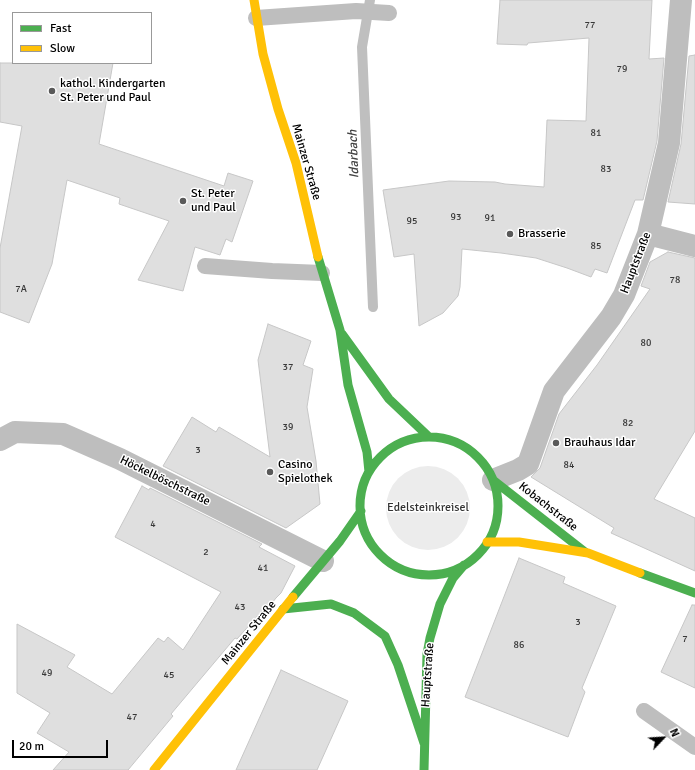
<!DOCTYPE html>
<html>
<head>
<meta charset="utf-8">
<style>
  body { margin:0 }
  #map { position:relative; width:695px; height:770px; overflow:hidden; background:#fff; font-family:Signika,sans-serif }
  canvas { display:block }
  .legend { position:absolute; left:12px; top:12px; width:140px; height:52px; box-sizing:border-box; background:#fff; border:1px solid #999; margin:0; padding:5px 7px; list-style:none; font-size:12px; color:#000 }
  .legend li { display:flex; align-items:center; gap:8px; height:20px }
  .legend b { width:20px; border:1px solid #999 }
  .north { position:absolute; left:643px; top:718px; width:40px; height:40px; -webkit-text-stroke:3px #fff; paint-order:stroke; rotate:65deg; font-size:11px; font-weight:700; line-height:16px; text-align:center; color:#000 }
  .north::after { content:''; display:block; margin:auto; width:14px; height:18px; background:#000; clip-path:polygon(50% 0,100% 100%,50% 72%,0 100%) }
  .scale { position:absolute; left:12px; top:740px; width:96px; height:18px; box-sizing:border-box; border:2px solid #000; border-top:0; padding-left:5px; font-size:12px; line-height:14px; white-space:nowrap; color:#000; -webkit-text-stroke:3px #fff; paint-order:stroke }
</style>
</head>
<body>
<div id="map">
<canvas width="695" height="770"></canvas>
<ul class="legend">
<li><b style="height:5px;background:#4caf50"></b>Fast</li>
<li><b style="height:5px;background:#ffc107"></b>Slow</li>
</ul>
<div class="north">N</div>
<div class="scale">20 m</div>
</div>
<script>
const ctx = document.querySelector('canvas').getContext('2d');
ctx.lineJoin = 'round';
function paint(path, color) { ctx.fillStyle = color; ctx.fill(path, 'evenodd'); }
const shape = rows => new Path2D(rows.map(r => 'M' + r).join(''));
function strokePath(path, color, width, dash) { ctx.strokeStyle = color; ctx.lineWidth = width; ctx.lineCap = dash ? 'butt' : 'round'; ctx.setLineDash(dash || []); ctx.stroke(path); }
function write(font, color, halo, rows, align = 'center') {
  ctx.font = font + ' Signika,sans-serif'; ctx.lineWidth = 3; ctx.setLineDash([]); ctx.textBaseline = 'middle'; ctx.strokeStyle = halo; ctx.fillStyle = color; for (const [text, x, y, turn = 0] of rows) {
    ctx.save(); ctx.translate(x, y); ctx.rotate((+turn || 0) * Math.PI / 180); ctx.textAlign = isNaN(turn) ? turn : align; if (halo) ctx.strokeText(text, 0, 0); ctx.fillText(text, 0, 0); ctx.restore();
  }
}
paint(shape([
  '386 508a42 42 0 1 1 84 0a42 42 0 1 1-84 0Z'
]), '#ececec');
strokePath(shape([
  [370,0,362,47,373,307]
]), '#bfbfbf', 10);
const building = shape([
  [500,0,652,0,649,59,664,58,657,141,643,200,635,200,607,273,595,269,591,277,567,268,536,258,501,253,462,249,460,287,458,296,443,313,419,326,414,254,394,257,383,190,449,181,495,182,505,184,544,187,547,120,586,121,589,38,528,43,527,45,497,44,500,0],
  [695,55,695,204,668,202,681,144,689,56,695,55],
  [0,63,113,63,99,144,224,186,228,173,253,181,232,242,226,239,220,255,195,247,183,291,138,280,169,221,119,204,120,198,67,180,52,264,29,323,0,312,0,248,22,126,0,122,0,63],
  [668,252,695,258,695,431,654,499,695,518,695,571,611,533,614,528,531,477,540,468,559,414,597,365,650,289,641,286,650,262,668,252],
  [268,324,311,341,303,365,313,369,307,407,316,461,320,504,286,528,163,466,192,417,216,432,219,427,270,457,258,360,268,324],
  [142,486,149,490,150,488,262,544,259,547,295,566,281,593,276,598,272,603,270,602,237,639,235,638,171,714,173,716,128,770,53,770,69,752,37,733,50,713,17,693,17,624,75,655,67,667,112,694,158,638,164,642,168,637,183,650,221,592,115,537,142,486],
  [519,558,565,577,563,583,616,606,582,688,585,692,568,737,465,697,519,558],
  [692,605,695,605,695,688,661,672,692,605],
  [281,670,348,701,317,770,236,770,281,670]
]);
paint(building, '#dfdfdf');
strokePath(building, '#c7c7c7', 1);
strokePath(shape([
  [256,18,356,11,389,13],
  [205,266,272,271,322,273],
  [644,711,695,747]
]), '#bebebe', 16);
strokePath(shape([
  [648,234,695,246],
  [0,440,15,432,63,434,120,459,323,561],
  [493,480,518,470,528,464,554,391,611,317,624,295,648,234,669,143,681,0]
]), '#bebebe', 22);
strokePath(shape([
  [318,257,340,330,348,385,367,452,369,472],
  [342,334,389,399,429,437],
  '360 506a69 69 0 1 1 138 0a69 69 0 1 1-138 0Z',
  [493,480,585,552],
  [640,573,695,593],
  [293,597,340,541,361,511],
  [283,609,331,604,354,613,385,636,398,665,424,743],
  [424,770,427,654,430,638,440,604,453,578,464,565]
]), '#4caf50', 9);
strokePath(shape([
  [254,0,263,54,278,109,296,163,318,257],
  [487,542,519,542,588,553,640,573],
  [154,770,293,597]
]), '#ffc107', 9);
for (const [x, y, r, color] of [
  [52,91,4,"#595959"],
  [183,201,4,"#595959"],
  [510,234,4,"#595959"],
  [556,443,4,"#595959"],
  [270,472,4,"#595959"]
]) { const dot = new Path2D(); dot.arc(x, y, r, 0, 2 * Math.PI); ctx.fillStyle = color; ctx.fill(dot); strokePath(dot, '#fff', 1.5); }
write('10px', '#383838', null, [
  ["77",590,25],
  ["79",622,69],
  ["81",596,133],
  ["83",606,169],
  ["93",456,217],
  ["91",490,218],
  ["95",412,221],
  ["85",596,246],
  ["78",675,280],
  ["7A",21,289],
  ["80",646,343],
  ["37",288,367],
  ["82",628,423],
  ["39",288,427],
  ["3",198,450],
  ["84",569,465],
  ["4",153,524],
  ["2",206,552],
  ["41",263,568],
  ["43",240,607],
  ["3",578,622],
  ["7",685,639],
  ["86",519,645],
  ["49",47,673],
  ["45",169,675],
  ["47",132,717]
]);
write('12px', '#000', '#fff', [
  ["kathol. Kindergarten",60,84],
  ["St. Peter und Paul",60,98],
  ["St. Peter",191,194],
  ["und Paul",191,208],
  ["Brasserie",518,234],
  ["Brauhaus Idar",564,443],
  ["Casino",278,465],
  ["Spielothek",278,479]
], 'left');
write('12px', '#000', '#fff', [
  ["Mainzer Straße",306,162,74],
  ["Hauptstraße",636,263,-69],
  ["Höckelböschstraße",165,481,26],
  ["Kobachstraße",548,507,38],
  ["Mainzer Straße",249,633,-51],
  ["Hauptstraße",428,675,-86]
]);
write('12px', '#333', '#fff', [
  ["Edelsteinkreisel",428,508]
]);
write('italic 13px', '#444', '#fff', [
  ["Idarbach",354,154,-92]
]);
</script>
</body>
</html>
